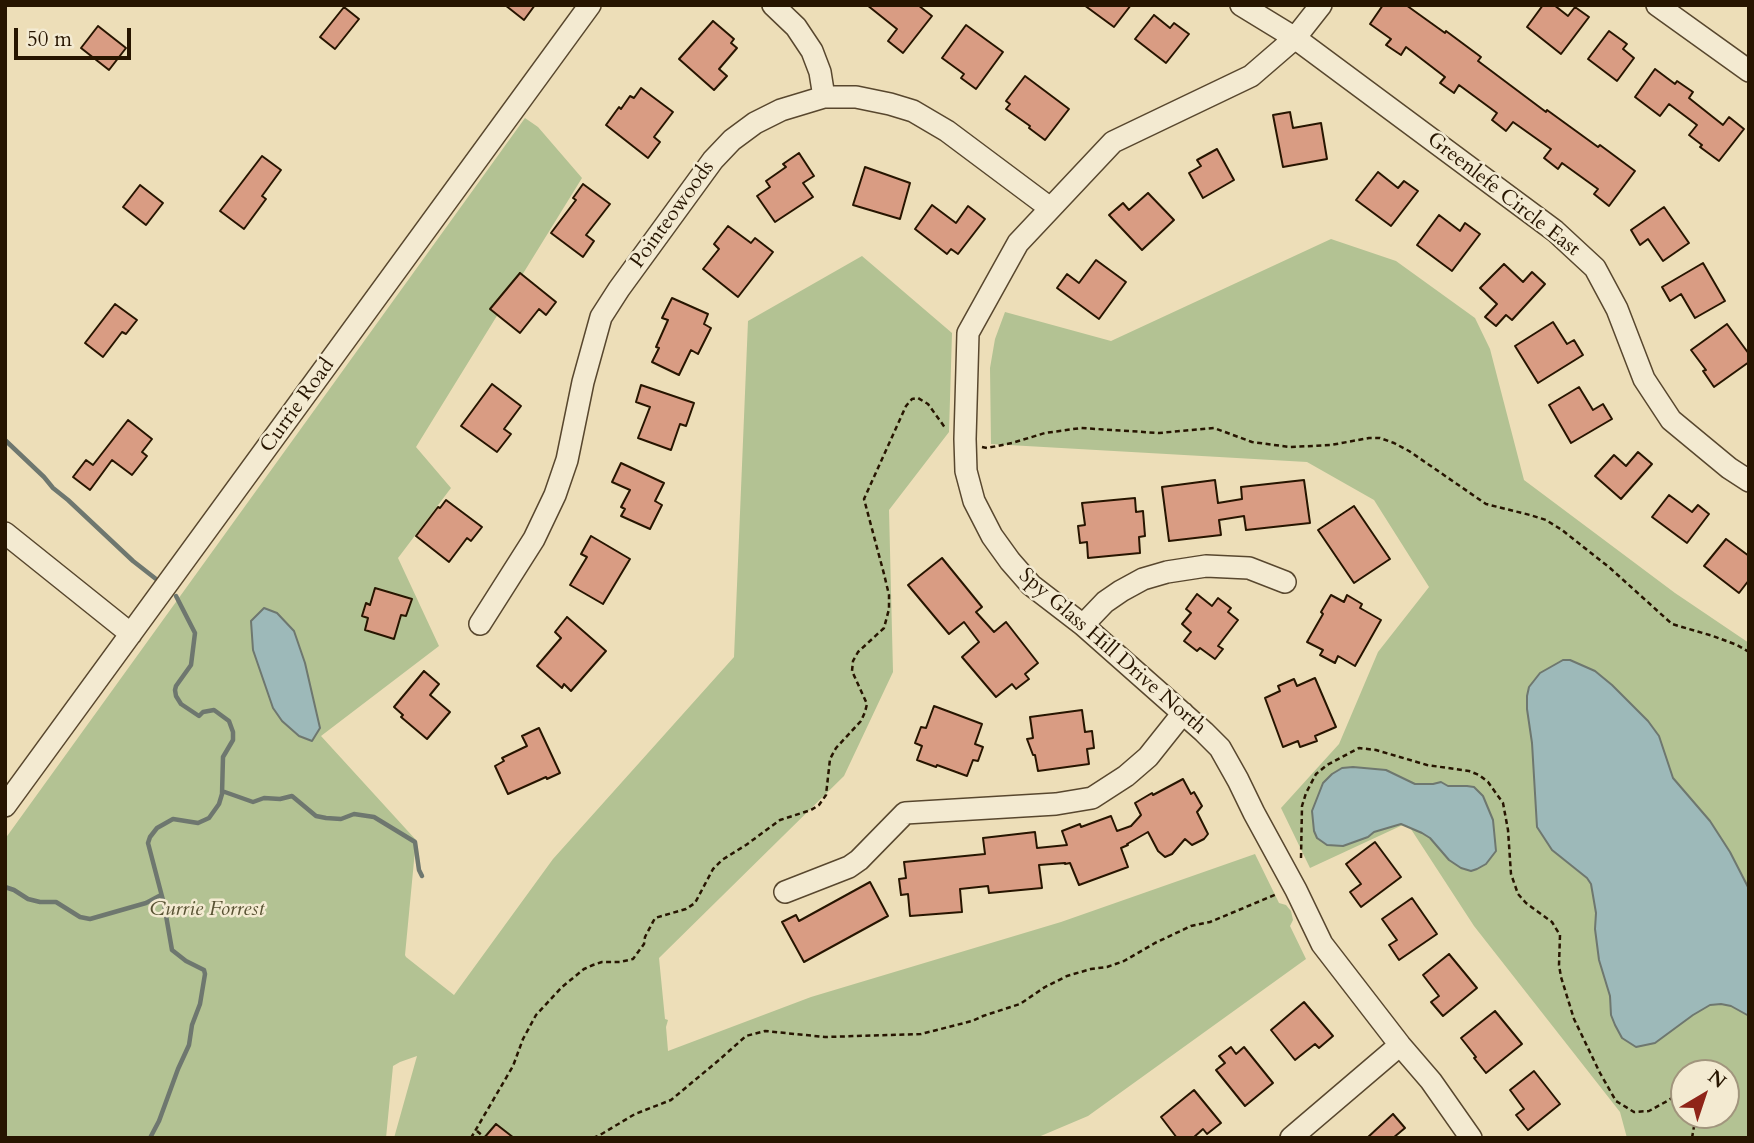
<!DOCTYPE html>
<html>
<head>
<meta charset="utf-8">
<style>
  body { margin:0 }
  #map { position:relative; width:1754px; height:1143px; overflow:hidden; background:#eddeb8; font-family:Cardo,serif }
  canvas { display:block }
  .frame { position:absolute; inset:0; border:7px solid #271500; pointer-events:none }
  .north { position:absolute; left:1670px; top:1059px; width:70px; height:70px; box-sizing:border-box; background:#f3ead1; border:2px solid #a1957d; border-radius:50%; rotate:39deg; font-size:19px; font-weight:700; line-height:28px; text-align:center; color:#271500 }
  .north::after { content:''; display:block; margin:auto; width:24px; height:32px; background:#8f2418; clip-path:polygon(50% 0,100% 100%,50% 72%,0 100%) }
  .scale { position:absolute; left:14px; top:28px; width:117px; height:32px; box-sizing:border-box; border:4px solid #271500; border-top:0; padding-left:9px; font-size:21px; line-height:24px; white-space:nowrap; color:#271500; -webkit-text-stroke:5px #f3ead1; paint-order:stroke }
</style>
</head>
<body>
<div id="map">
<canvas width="1754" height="1143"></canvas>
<div class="frame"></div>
<div class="north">N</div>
<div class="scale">50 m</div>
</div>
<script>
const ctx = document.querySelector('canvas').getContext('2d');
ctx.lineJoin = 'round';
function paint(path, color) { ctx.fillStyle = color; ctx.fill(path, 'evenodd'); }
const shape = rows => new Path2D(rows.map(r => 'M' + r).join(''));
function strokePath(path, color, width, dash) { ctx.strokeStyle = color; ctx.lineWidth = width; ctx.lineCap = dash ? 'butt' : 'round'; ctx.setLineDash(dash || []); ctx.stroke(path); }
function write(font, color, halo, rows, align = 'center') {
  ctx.font = font + ' Cardo,serif'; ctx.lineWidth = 5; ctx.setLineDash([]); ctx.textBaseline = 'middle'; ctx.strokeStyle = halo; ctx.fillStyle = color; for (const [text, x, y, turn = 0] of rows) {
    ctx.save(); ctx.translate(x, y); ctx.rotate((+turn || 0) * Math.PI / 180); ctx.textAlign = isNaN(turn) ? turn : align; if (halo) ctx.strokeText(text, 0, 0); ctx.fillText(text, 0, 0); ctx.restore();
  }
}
paint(shape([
  [525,118,538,127,582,178,416,447,451,488,398,558,439,646,321,736,416,840,405,955,406,957,454,995,553,859,734,657,748,321,862,256,952,333,949,432,889,510,893,672,844,776,659,958,665,1019,668,1020,666,1027,668,1051,811,997,1061,922,1255,854,1279,903,1286,905,1291,911,1293,920,1290,926,1306,959,1088,1116,1036,1138,394,1138,417,1056,400,1062,393,1066,386,1138,5,1138,5,839],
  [1331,239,1396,261,1475,318,1490,349,1524,480,1675,593,1749,643,1749,1138,1627,1138,1620,1112,1474,926,1407,823,1310,868,1281,808,1339,744,1378,652,1429,587,1374,500,1307,462,991,444,990,368,995,339,1005,312,1111,341],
  [1684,1073,1726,1073,1726,1115,1684,1115]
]), '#b3c293');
const water = shape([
  [264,608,277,613,294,631,305,663,320,728,312,741,299,736,282,721,273,708,253,650,251,621,264,608],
  [1563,660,1570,660,1595,671,1612,685,1648,721,1659,736,1673,778,1710,821,1730,852,1749,889,1749,1016,1731,1006,1721,1004,1710,1005,1693,1015,1655,1043,1636,1047,1622,1038,1615,1025,1611,1015,1610,996,1599,960,1595,929,1596,913,1591,884,1587,878,1552,850,1537,827,1532,743,1527,709,1527,696,1529,687,1540,673,1563,660],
  [1353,767,1386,770,1415,784,1433,784,1441,782,1448,786,1467,786,1474,787,1483,796,1493,820,1496,851,1486,864,1477,869,1471,871,1461,868,1449,860,1430,838,1422,833,1401,824,1374,832,1368,837,1343,846,1327,845,1317,838,1314,831,1312,811,1323,783,1332,774,1342,768,1353,767]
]);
paint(water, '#9db9b9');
strokePath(water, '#6e776f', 2);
strokePath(shape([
  [5,440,44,477,53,488,68,500,133,561,156,579],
  [222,791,253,802,264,798,280,799,292,796,316,816,326,818,341,819,354,814,374,817,415,842,419,870,422,876],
  [5,887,14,890,28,899,40,902,56,902,80,917,90,919,146,903,161,895],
  [150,1138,159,1121,178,1069,189,1045,192,1025,200,1004,205,974,204,970,186,961,172,950,164,904,148,843,150,837,157,828,173,819,198,823,209,818,219,804,222,794,223,757,233,740,233,732,229,721,214,710,203,712,199,716,181,704,176,696,175,690,176,686,191,665,195,633,176,596]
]), '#6e776f', 4.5);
const building = shape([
  [505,5,535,5,524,20,505,5],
  [867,5,918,5,932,16,903,53,888,41,897,29,867,5],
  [1084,5,1131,5,1114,27,1084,5],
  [1383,5,1406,5,1445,33,1446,31,1481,57,1478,61,1546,112,1547,110,1598,147,1600,145,1635,171,1609,206,1594,194,1598,189,1562,163,1558,169,1544,158,1551,149,1513,122,1506,131,1492,120,1497,113,1459,85,1454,93,1440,83,1445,77,1406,47,1401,55,1386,45,1391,39,1370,24,1383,5],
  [1543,5,1554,5,1568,16,1575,7,1589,17,1561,54,1527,27,1543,5],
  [344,7,359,19,335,49,320,37,344,7],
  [1154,15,1170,28,1174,23,1189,34,1166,63,1135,39,1154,15],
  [713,21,734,39,731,43,737,48,719,69,727,76,714,90,679,59,713,21],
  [966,25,1003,52,976,89,961,78,964,74,942,58,966,25],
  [98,26,126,48,109,70,81,48,98,26],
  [1609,31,1627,44,1623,49,1634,58,1617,81,1588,59,1609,31],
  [1655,69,1675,84,1677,81,1693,92,1689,98,1723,125,1729,117,1744,129,1719,161,1700,147,1702,145,1689,135,1697,125,1669,104,1660,116,1635,97,1655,69],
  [1025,76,1069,109,1045,140,1029,128,1030,126,1006,109,1010,104,1006,101,1025,76],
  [641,88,673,112,654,137,660,142,648,158,606,125,619,107,621,109,630,96,634,98,641,88],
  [1290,112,1293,128,1321,123,1327,159,1283,167,1273,115,1290,112],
  [1217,149,1234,180,1203,198,1189,173,1201,166,1197,160,1217,149],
  [799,153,814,176,803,183,813,197,775,222,757,196,770,187,766,181,786,167,783,164,799,153],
  [262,156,281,170,262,196,266,199,244,229,220,211,262,156],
  [865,167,910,183,900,219,853,205,865,167],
  [1378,172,1398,188,1404,181,1418,191,1391,226,1356,200,1378,172],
  [583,184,610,204,586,235,594,241,583,257,551,233,576,200,573,198,583,184],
  [140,185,163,203,146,225,123,207,140,185],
  [1148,193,1174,220,1142,250,1109,215,1123,203,1129,210,1148,193],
  [932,205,956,223,968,206,985,219,958,254,951,249,947,254,915,229,932,205],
  [1664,207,1689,243,1663,261,1648,239,1640,245,1631,230,1664,207],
  [1439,215,1460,231,1465,223,1480,234,1452,271,1417,245,1439,215],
  [728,226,751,243,755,238,773,252,738,297,703,269,719,249,714,244,728,226],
  [1096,260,1126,282,1099,319,1057,288,1067,274,1079,283,1096,260],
  [1703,263,1725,301,1695,318,1681,294,1670,301,1662,287,1703,263],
  [1504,264,1523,282,1532,272,1545,284,1512,320,1506,315,1496,326,1485,317,1497,304,1480,288,1504,264],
  [520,273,556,302,546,315,539,309,520,333,490,309,520,273],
  [672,298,708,314,704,324,711,328,698,354,691,350,679,375,652,362,659,348,656,347,668,320,662,318,672,298],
  [115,304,137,320,126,334,122,332,103,357,85,343,115,304],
  [1553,322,1567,344,1574,340,1583,355,1538,383,1515,346,1553,322],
  [1727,324,1749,354,1749,362,1714,387,1703,371,1706,370,1691,350,1727,324],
  [492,384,521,406,504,429,511,434,497,452,461,426,492,384],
  [641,385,694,403,686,426,680,424,671,450,638,438,650,407,636,402,641,385],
  [1579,387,1593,410,1603,404,1612,419,1571,443,1549,405,1579,387],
  [128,420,152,439,142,452,147,456,132,475,112,460,90,490,73,477,86,460,93,465,128,420],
  [1638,452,1652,464,1621,499,1595,476,1614,455,1626,466,1638,452],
  [621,463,664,483,655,501,662,505,650,529,621,516,625,509,621,507,630,490,612,482,621,463],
  [1215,480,1218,503,1242,499,1241,487,1304,480,1310,523,1246,530,1244,516,1219,520,1221,535,1169,541,1162,487,1215,480],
  [1669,495,1692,512,1698,505,1709,514,1687,543,1652,517,1669,495],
  [1135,498,1136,512,1143,511,1145,536,1139,537,1140,553,1088,558,1087,542,1080,543,1078,526,1085,525,1082,503,1135,498],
  [446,500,482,527,471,541,467,538,449,562,416,536,438,507,440,508,446,500],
  [1354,506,1390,559,1354,583,1318,530,1354,506],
  [591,536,630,559,603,604,570,585,587,557,581,554,591,536],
  [1726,539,1749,556,1749,580,1739,593,1704,566,1726,539],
  [942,558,982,607,976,612,994,632,1006,622,1038,663,1025,674,1029,679,1016,689,1012,684,996,697,962,657,979,642,964,622,949,634,908,585,942,558],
  [375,588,412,599,406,616,401,615,394,639,365,630,368,618,362,616,366,603,370,605,375,588],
  [1197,594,1212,606,1218,598,1231,608,1228,612,1238,620,1218,646,1223,649,1215,659,1200,648,1197,651,1184,641,1191,632,1182,624,1191,613,1186,609,1197,594],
  [1331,595,1344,602,1347,595,1362,604,1360,608,1381,620,1355,666,1338,656,1335,663,1320,655,1323,650,1307,642,1323,614,1321,612,1331,595],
  [567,617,606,651,571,691,564,684,562,688,537,666,561,638,555,632,567,617],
  [424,671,439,684,430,695,450,712,427,739,401,717,403,715,394,707,424,671],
  [1315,678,1336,727,1315,736,1317,741,1300,747,1298,741,1283,747,1265,698,1280,691,1278,686,1294,679,1297,686,1315,678],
  [934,706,982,724,975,744,983,747,978,761,973,760,967,776,937,765,936,767,917,760,922,746,915,743,921,727,926,728,934,706],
  [1082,710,1085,732,1092,731,1094,748,1087,749,1089,764,1038,771,1035,755,1033,755,1027,739,1033,738,1030,717,1082,710],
  [539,728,560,773,547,779,546,777,508,794,495,766,504,761,502,758,527,746,522,736,539,728],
  [1183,779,1191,794,1194,792,1202,806,1197,812,1208,834,1204,839,1192,845,1185,839,1172,854,1165,857,1158,851,1148,832,1127,844,1128,845,1121,848,1128,867,1079,885,1070,863,1065,864,1065,863,1039,865,1042,888,989,893,988,886,960,889,962,912,910,916,908,894,901,895,899,879,906,878,904,862,985,854,983,838,1035,832,1037,848,1067,845,1062,831,1080,824,1081,827,1111,816,1117,831,1131,826,1141,815,1135,803,1152,793,1153,795,1183,779],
  [1375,842,1401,877,1361,907,1350,892,1361,884,1346,864,1375,842],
  [870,882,888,916,804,962,782,922,796,915,799,921,870,882],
  [1412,898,1437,934,1399,960,1389,945,1397,940,1382,919,1412,898],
  [1449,954,1477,988,1443,1016,1431,1002,1439,996,1423,975,1449,954],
  [1304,1002,1333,1036,1319,1048,1315,1044,1295,1060,1271,1030,1304,1002],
  [1495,1011,1522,1044,1486,1073,1474,1058,1476,1057,1461,1038,1495,1011],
  [1231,1047,1236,1054,1244,1047,1273,1083,1245,1106,1216,1070,1225,1063,1219,1056,1231,1047],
  [1534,1071,1560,1104,1528,1130,1516,1115,1524,1109,1510,1090,1534,1071],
  [1194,1090,1221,1123,1207,1134,1203,1129,1193,1138,1177,1138,1161,1117,1194,1090],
  [1393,1114,1405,1128,1393,1138,1367,1138,1393,1114],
  [496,1124,514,1138,484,1138,496,1124]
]);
paint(building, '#d99c83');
strokePath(building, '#271500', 2);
const minor = shape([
  [773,5,796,27,812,51,820,72,824,97],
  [1241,5,1295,38,1555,231,1595,268,1617,309,1644,379,1671,420,1729,468,1749,481],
  [1321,5,1295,38,1251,76,1113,142,1018,243,968,333,965,439,966,471,974,501,992,536,1010,561,1031,585,1083,625,1204,732,1220,748,1238,780,1254,813,1296,890,1322,944,1400,1045,1431,1081,1471,1138],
  [1657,5,1749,71],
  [5,533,131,634],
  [480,624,534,539,555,495,567,460,583,382,601,317,619,289,713,160,732,140,755,123,781,110,824,97,856,97,890,104,913,111,947,131,1050,208],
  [1083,625,1105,602,1121,591,1143,579,1167,572,1206,566,1249,568,1285,582],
  [5,806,590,5],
  [785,892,849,867,859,860,905,813,1056,804,1092,798,1126,776,1148,757,1183,713],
  [1291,1138,1400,1045]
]);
strokePath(minor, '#58472e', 24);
strokePath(shape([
  [982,447,987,448,1012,443,1045,433,1081,428,1159,433,1214,428,1252,442,1290,447,1331,445,1369,438,1380,438,1394,443,1409,451,1486,504,1530,515,1546,520,1562,530,1610,568,1672,624,1713,636,1737,645,1749,652],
  [1301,858,1302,806,1306,793,1316,774,1327,765,1359,748,1376,750,1427,765,1469,771,1479,775,1488,782,1503,803,1508,830,1511,874,1518,894,1526,903,1552,922,1560,935,1559,965,1561,977,1574,1019,1600,1073,1616,1101,1634,1112,1649,1111,1669,1100,1684,1089],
  [477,1131,485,1138],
  [471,1138,513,1066,523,1039,536,1015,562,987,584,969,593,965,602,962,620,962,633,959,644,944,645,937,655,918,686,909,695,903,713,869,722,860,746,845,780,820,811,810,819,805,826,795,830,759,836,748,861,721,865,712,867,704,852,671,853,661,858,652,884,628,889,609,889,595,884,574,864,499,906,406,912,399,918,398,928,404,946,429],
  [593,1138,600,1135,635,1114,671,1100,719,1060,746,1036,765,1031,825,1037,921,1034,972,1021,983,1016,1020,1004,1045,987,1067,976,1091,969,1107,967,1124,961,1155,943,1191,926,1210,922,1277,894],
  [1692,1138,1696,1115]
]), '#271500', 2.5, [5, 3.5]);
strokePath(minor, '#f3ead1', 21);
write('21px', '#271500', '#f3ead1', [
  ["Greenlefe Circle East",1503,195,38],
  ["Pointeowoods",673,215,-54],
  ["Currie Road",298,406,-54],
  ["Spy Glass Hill Drive North",1112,652,41]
]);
write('italic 21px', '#585233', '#f3ead1', [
  ["Currie Forrest",207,910]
]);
</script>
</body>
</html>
